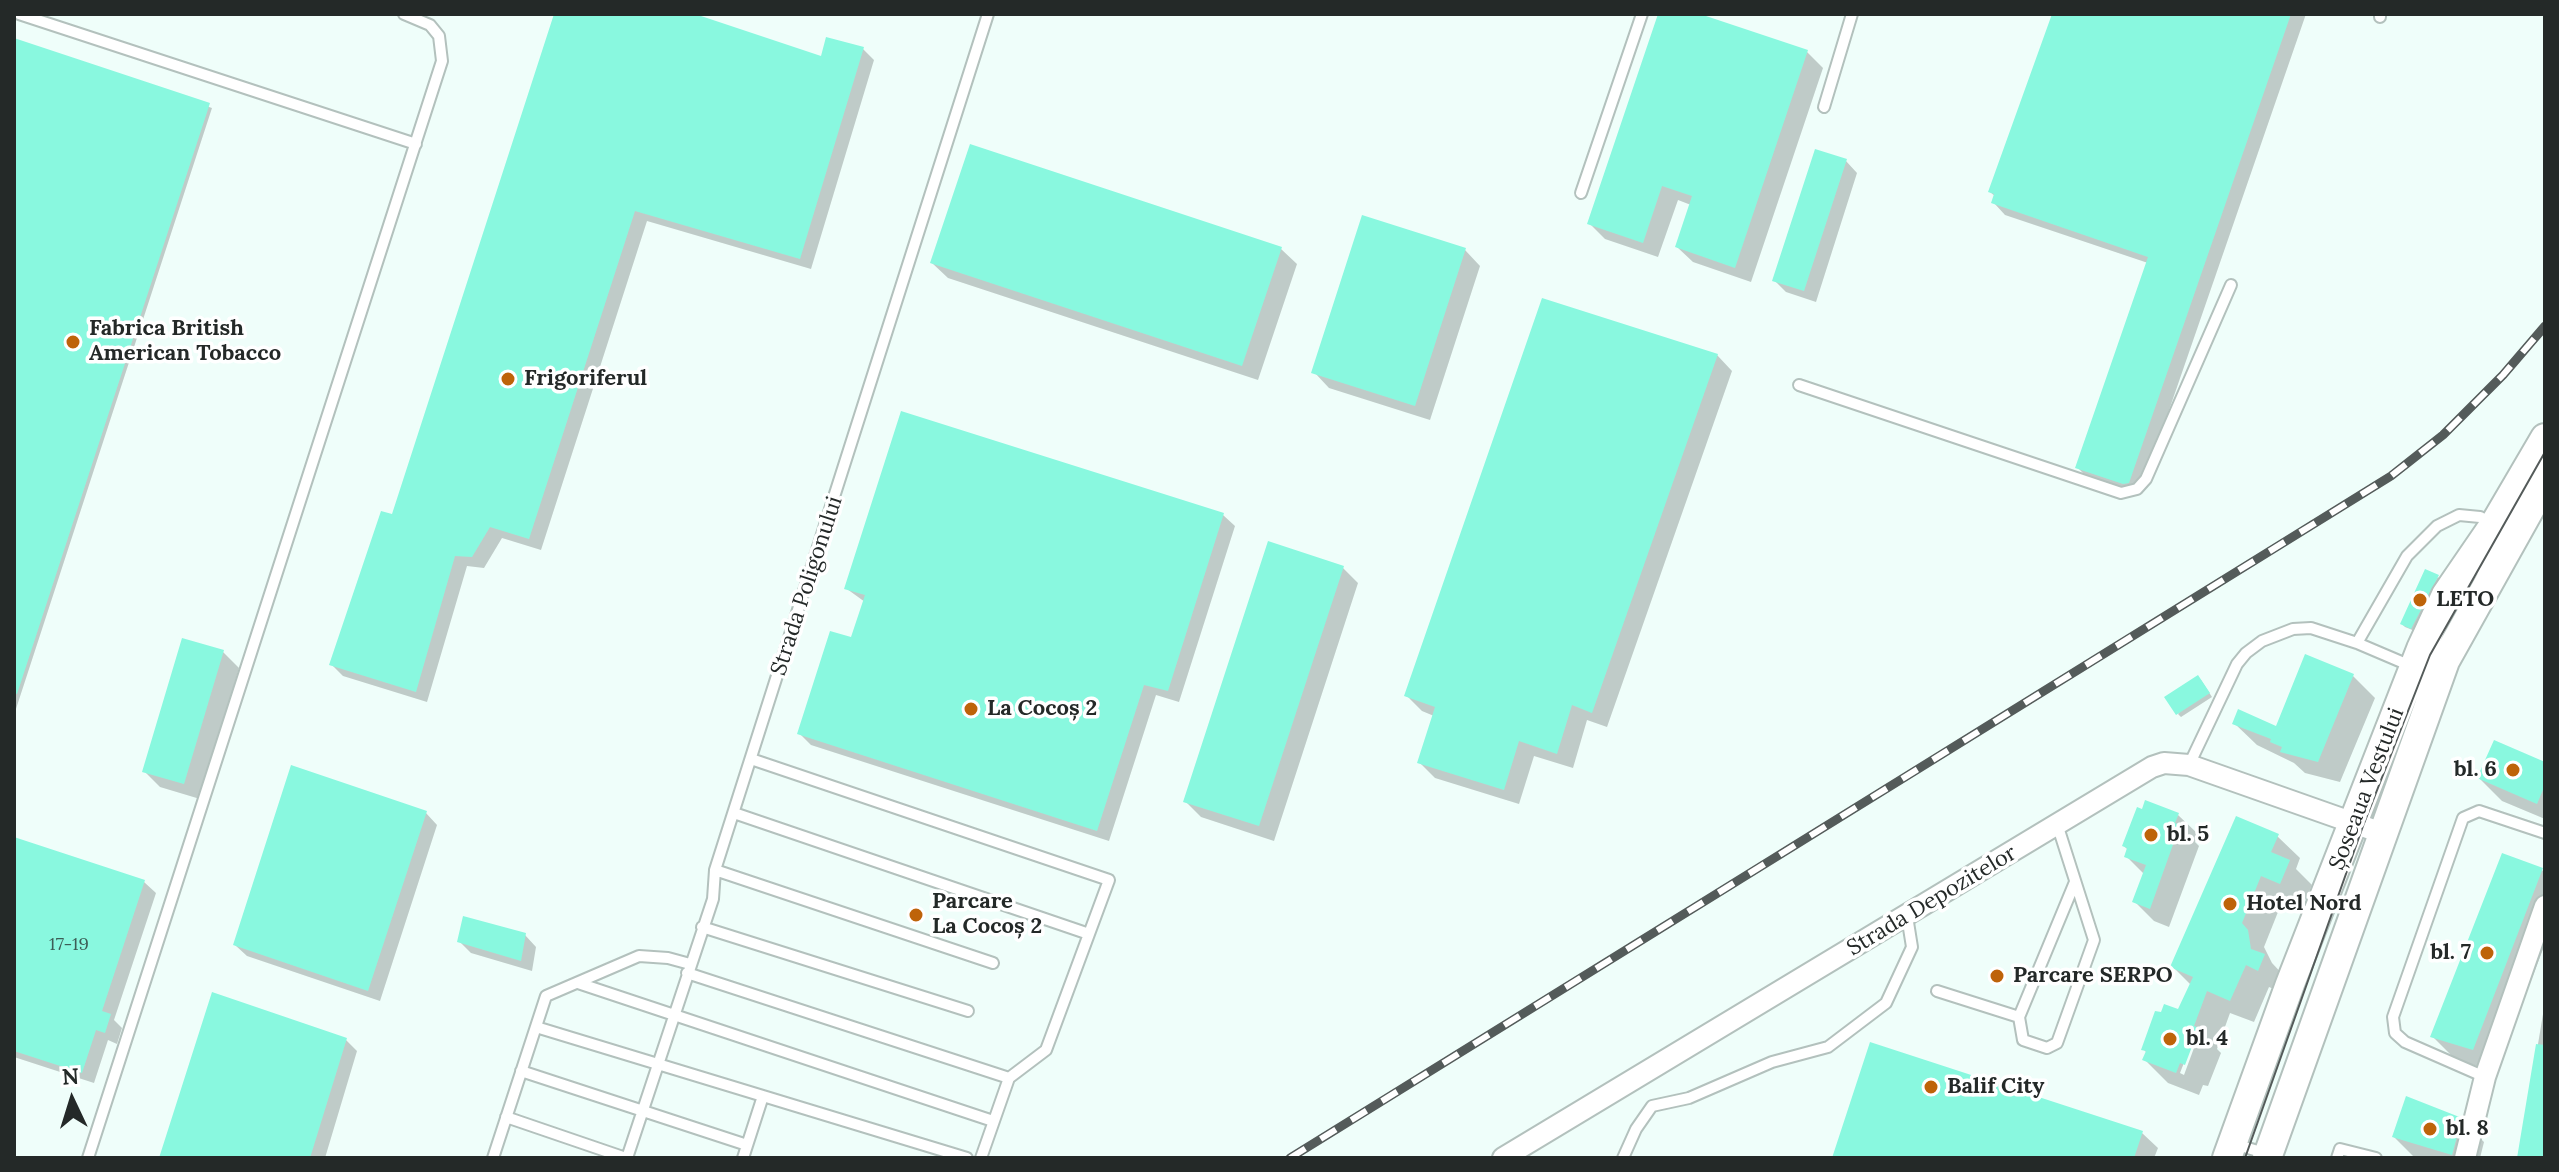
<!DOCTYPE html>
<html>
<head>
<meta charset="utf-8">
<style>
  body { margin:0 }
  #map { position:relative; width:2559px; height:1172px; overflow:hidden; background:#effefa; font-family:Lora,serif }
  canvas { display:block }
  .frame { position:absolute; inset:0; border:16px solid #242928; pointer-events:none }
  .north { position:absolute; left:32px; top:1060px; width:80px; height:80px; -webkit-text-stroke:6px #fff; paint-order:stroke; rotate:356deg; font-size:22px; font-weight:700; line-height:32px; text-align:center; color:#242928 }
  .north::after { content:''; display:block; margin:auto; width:28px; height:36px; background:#242928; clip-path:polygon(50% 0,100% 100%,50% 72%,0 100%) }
</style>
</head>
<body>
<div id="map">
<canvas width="2559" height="1172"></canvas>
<div class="frame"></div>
<div class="north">N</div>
</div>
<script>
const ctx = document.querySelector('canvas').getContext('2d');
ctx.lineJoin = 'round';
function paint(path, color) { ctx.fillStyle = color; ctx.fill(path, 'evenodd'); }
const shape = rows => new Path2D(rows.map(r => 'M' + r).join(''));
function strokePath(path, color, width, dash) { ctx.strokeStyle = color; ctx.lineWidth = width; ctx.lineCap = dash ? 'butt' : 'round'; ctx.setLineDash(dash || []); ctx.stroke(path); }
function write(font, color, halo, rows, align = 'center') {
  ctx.font = font + ' Lora,serif'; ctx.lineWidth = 7; ctx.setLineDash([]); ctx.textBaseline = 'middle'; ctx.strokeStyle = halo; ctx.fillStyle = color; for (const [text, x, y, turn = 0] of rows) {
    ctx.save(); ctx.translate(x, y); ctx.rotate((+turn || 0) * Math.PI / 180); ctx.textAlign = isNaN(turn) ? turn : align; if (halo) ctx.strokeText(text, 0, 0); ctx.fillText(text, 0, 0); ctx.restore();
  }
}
paint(shape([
  [556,14,689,14,822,59,863,49,874,60,811,269,647,221,541,550,502,538,484,568,467,566,427,702,343,676,331,664,394,516],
  [1660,14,1694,14,1807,52,1823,68,1751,282,1693,262,1677,247,1691,205,1678,200,1658,257,1605,239,1589,223],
  [2054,14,2306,14,2140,494,2135,495,2089,479,2077,467,2148,263,2005,215,1994,203,1996,197,1990,192],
  [14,40,212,108,14,715],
  [1846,161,1857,173,1816,302,1786,292,1774,280],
  [1281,249,1297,264,1258,380,948,278,932,263],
  [1465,250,1480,266,1430,420,1329,388,1314,372],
  [1717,355,1732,371,1607,727,1587,720,1573,768,1534,756,1519,804,1435,778,1419,762,1434,716,1422,711,1407,696],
  [1223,515,1235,526,1179,702,1156,695,1109,841,811,745,799,733,853,640,865,602,847,589],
  [1343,568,1358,583,1274,841,1201,817,1185,801],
  [2438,577,2441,580,2415,631,2405,627,2402,624],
  [223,652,239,668,200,799,160,787,144,771],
  [2353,676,2375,698,2340,782,2305,773,2294,763,2257,745,2234,723,2277,728],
  [2201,680,2212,697,2181,717,2178,714],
  [2545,764,2545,819,2502,801,2479,778],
  [426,813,437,825,380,1001,247,956,235,945],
  [2178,815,2198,834,2195,842,2199,846,2169,927,2154,921,2134,901,2145,875,2126,856,2128,850,2124,846],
  [2277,836,2300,858,2296,869,2312,885,2303,905,2284,897,2264,947,2272,963,2287,979,2281,992,2269,987,2254,1022,2230,1013,2217,1049,2221,1053,2208,1086,2203,1085,2199,1095,2168,1083,2145,1060,2147,1053,2143,1049,2179,1012,2191,985,2173,967],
  [2197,1029,2201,1029,2184,1075,2180,1073],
  [14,839,144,882,156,893,114,1020,122,1028,117,1044,108,1040,94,1083,14,1057],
  [2542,870,2545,873,2545,944,2496,1072,2455,1059,2432,1036],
  [525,935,536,947,532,971,471,953,459,941],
  [2545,1002,2545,1158,2519,1158],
  [346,1040,357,1051,325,1158,161,1158],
  [2460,1119,2484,1142,2480,1158,2415,1158,2394,1137],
  [2142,1133,2158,1148,2154,1158,1835,1158]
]), '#0003');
paint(shape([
  [554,14,695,14,821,56,826,37,864,47,800,259,635,211,529,539,490,527,472,557,455,556,416,692,329,665,381,511,392,514],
  [1658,14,1700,14,1808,50,1735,268,1675,247,1692,196,1662,186,1643,243,1587,224],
  [2052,14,2291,14,2129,483,2123,484,2075,468,2148,257,1991,203,1994,194,1988,192],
  [14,38,210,103,17,694,14,693],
  [970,144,1282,247,1242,366,930,263],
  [1815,149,1847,159,1804,291,1772,281],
  [1362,215,1466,248,1415,406,1311,373],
  [1542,298,1718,354,1592,713,1572,705,1557,754,1519,741,1504,790,1417,763,1435,707,1404,696],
  [901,411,1224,513,1168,691,1144,685,1097,831,797,734,830,631,851,637,865,595,844,589],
  [1268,541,1344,566,1259,826,1183,802],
  [2425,569,2439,575,2411,629,2400,624],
  [182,638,224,650,184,784,142,772],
  [2305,654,2354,674,2318,762,2280,752,2282,747,2270,742,2271,739,2232,724,2238,709,2276,726],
  [2198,675,2210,693,2176,715,2164,697],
  [2494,740,2545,762,2545,785,2537,804,2477,778],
  [291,765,427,811,368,991,233,945],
  [2145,800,2179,813,2175,823,2180,825,2150,909,2132,902,2146,865,2124,857,2127,848,2122,846,2137,807,2142,809],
  [2236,816,2279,834,2271,852,2290,860,2280,884,2261,876,2242,923,2248,930,2251,949,2265,954,2258,971,2246,965,2230,1001,2207,991,2194,1026,2199,1028,2185,1065,2180,1063,2176,1073,2142,1060,2146,1051,2141,1050,2155,1011,2161,1012,2164,1004,2178,1009,2193,977,2170,967],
  [14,837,145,880,102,1011,111,1014,105,1033,96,1030,82,1073,14,1051],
  [2502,853,2543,868,2473,1050,2430,1037],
  [463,916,526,933,521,961,457,942],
  [212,992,347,1038,310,1158,159,1158],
  [1870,1042,2143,1131,2134,1158,1832,1158],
  [2536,1044,2545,1045,2545,1158,2517,1158],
  [2406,1096,2462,1118,2452,1155,2392,1137]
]), '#89f8df');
const lane = shape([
  [19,14,416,144],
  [2380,17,2380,14],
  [1824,107,1852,14],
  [1581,193,1642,14],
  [1799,385,2121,493,2137,489,2146,479,2231,285],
  [2357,643,2411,666],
  [751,759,1109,880,1046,1050,1009,1078,981,1158],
  [2189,765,2237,664,2246,653,2262,641,2293,629,2311,628,2357,643,2407,556,2437,526,2459,515,2480,517,2493,524],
  [734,813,1089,934],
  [715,870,993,963],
  [702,927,968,1011],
  [687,973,1009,1078],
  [578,983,993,1121],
  [1937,991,2019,1017,2075,882],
  [2019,1017,2023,1040,2047,1048,2057,1043,2094,940,2058,827],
  [536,1027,967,1158],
  [521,1071,747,1145],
  [2485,1077,2405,1042,2395,1033,2393,1017,2463,818,2479,811,2545,833],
  [506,1117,626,1158],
  [2234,1144,2268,1154],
  [88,1158,442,61,439,36,430,25,404,14],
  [493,1158,546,996,639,956,668,958,690,964],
  [627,1158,713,899,715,870,988,14],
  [743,1158,763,1096],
  [1623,1158,1636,1129,1652,1106,1689,1098,1772,1062,1828,1047,1886,1003,1912,947,1907,916],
  [2337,1158,2340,1149,2376,1158]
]);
const street = shape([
  [1503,1158,2152,767,2164,763,2189,765,2382,833],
  [2465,1158,2485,1077,2545,906]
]);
const secondary = shape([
  [2227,1158,2290,984,2421,649,2446,595,2494,525,2545,438],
  [2267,1158,2445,661,2545,482]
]);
strokePath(lane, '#b3c1bd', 14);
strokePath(street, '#b3c1bd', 24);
strokePath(secondary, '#b3c1bd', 32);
strokePath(lane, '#fff', 10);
strokePath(street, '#fff', 20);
strokePath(secondary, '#fff', 28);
strokePath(shape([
  [2245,1158,2363,826,2430,655,2545,452]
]), '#545b5a', 2);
const rail = shape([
  [1290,1158,2391,476,2443,435,2503,375,2545,326]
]);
strokePath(rail, '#545b5a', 9);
strokePath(rail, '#fff', 6, [18]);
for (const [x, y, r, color] of [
  [73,342,8,"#be6309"],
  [508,379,8,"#be6309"],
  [2420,600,8,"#be6309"],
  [971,709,8,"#be6309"],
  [2513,770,8,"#be6309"],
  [2151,835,8,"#be6309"],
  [2230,904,8,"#be6309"],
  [916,915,8,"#be6309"],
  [2487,953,8,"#be6309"],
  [1997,976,8,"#be6309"],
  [2170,1039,8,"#be6309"],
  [1931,1087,8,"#be6309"],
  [2430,1129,8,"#be6309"]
]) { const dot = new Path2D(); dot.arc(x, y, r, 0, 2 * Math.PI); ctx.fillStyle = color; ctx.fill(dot); strokePath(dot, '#fff', 3); }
write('18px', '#3d5d56', null, [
  ["17-19",69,945]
]);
write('bold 22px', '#242928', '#fff', [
  ["Fabrica British",89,329],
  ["American Tobacco",89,354],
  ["Frigoriferul",524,379],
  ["LETO",2436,600],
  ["La Cocoș 2",987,709],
  ["bl. 6",2497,770,"right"],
  ["bl. 5",2167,835],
  ["Parcare",932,902],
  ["La Cocoș 2",932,927],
  ["Hotel Nord",2246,904],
  ["bl. 7",2471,953,"right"],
  ["Parcare SERPO",2013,976],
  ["bl. 4",2186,1039],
  ["Balif City",1947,1087],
  ["bl. 8",2446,1129]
], 'left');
write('22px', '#242928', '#fff', [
  ["Strada Poligonului",807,586,-72],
  ["Șoseaua Vestului",2367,789,-69],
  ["Strada Depozitelor",1932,901,-31]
]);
</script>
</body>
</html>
